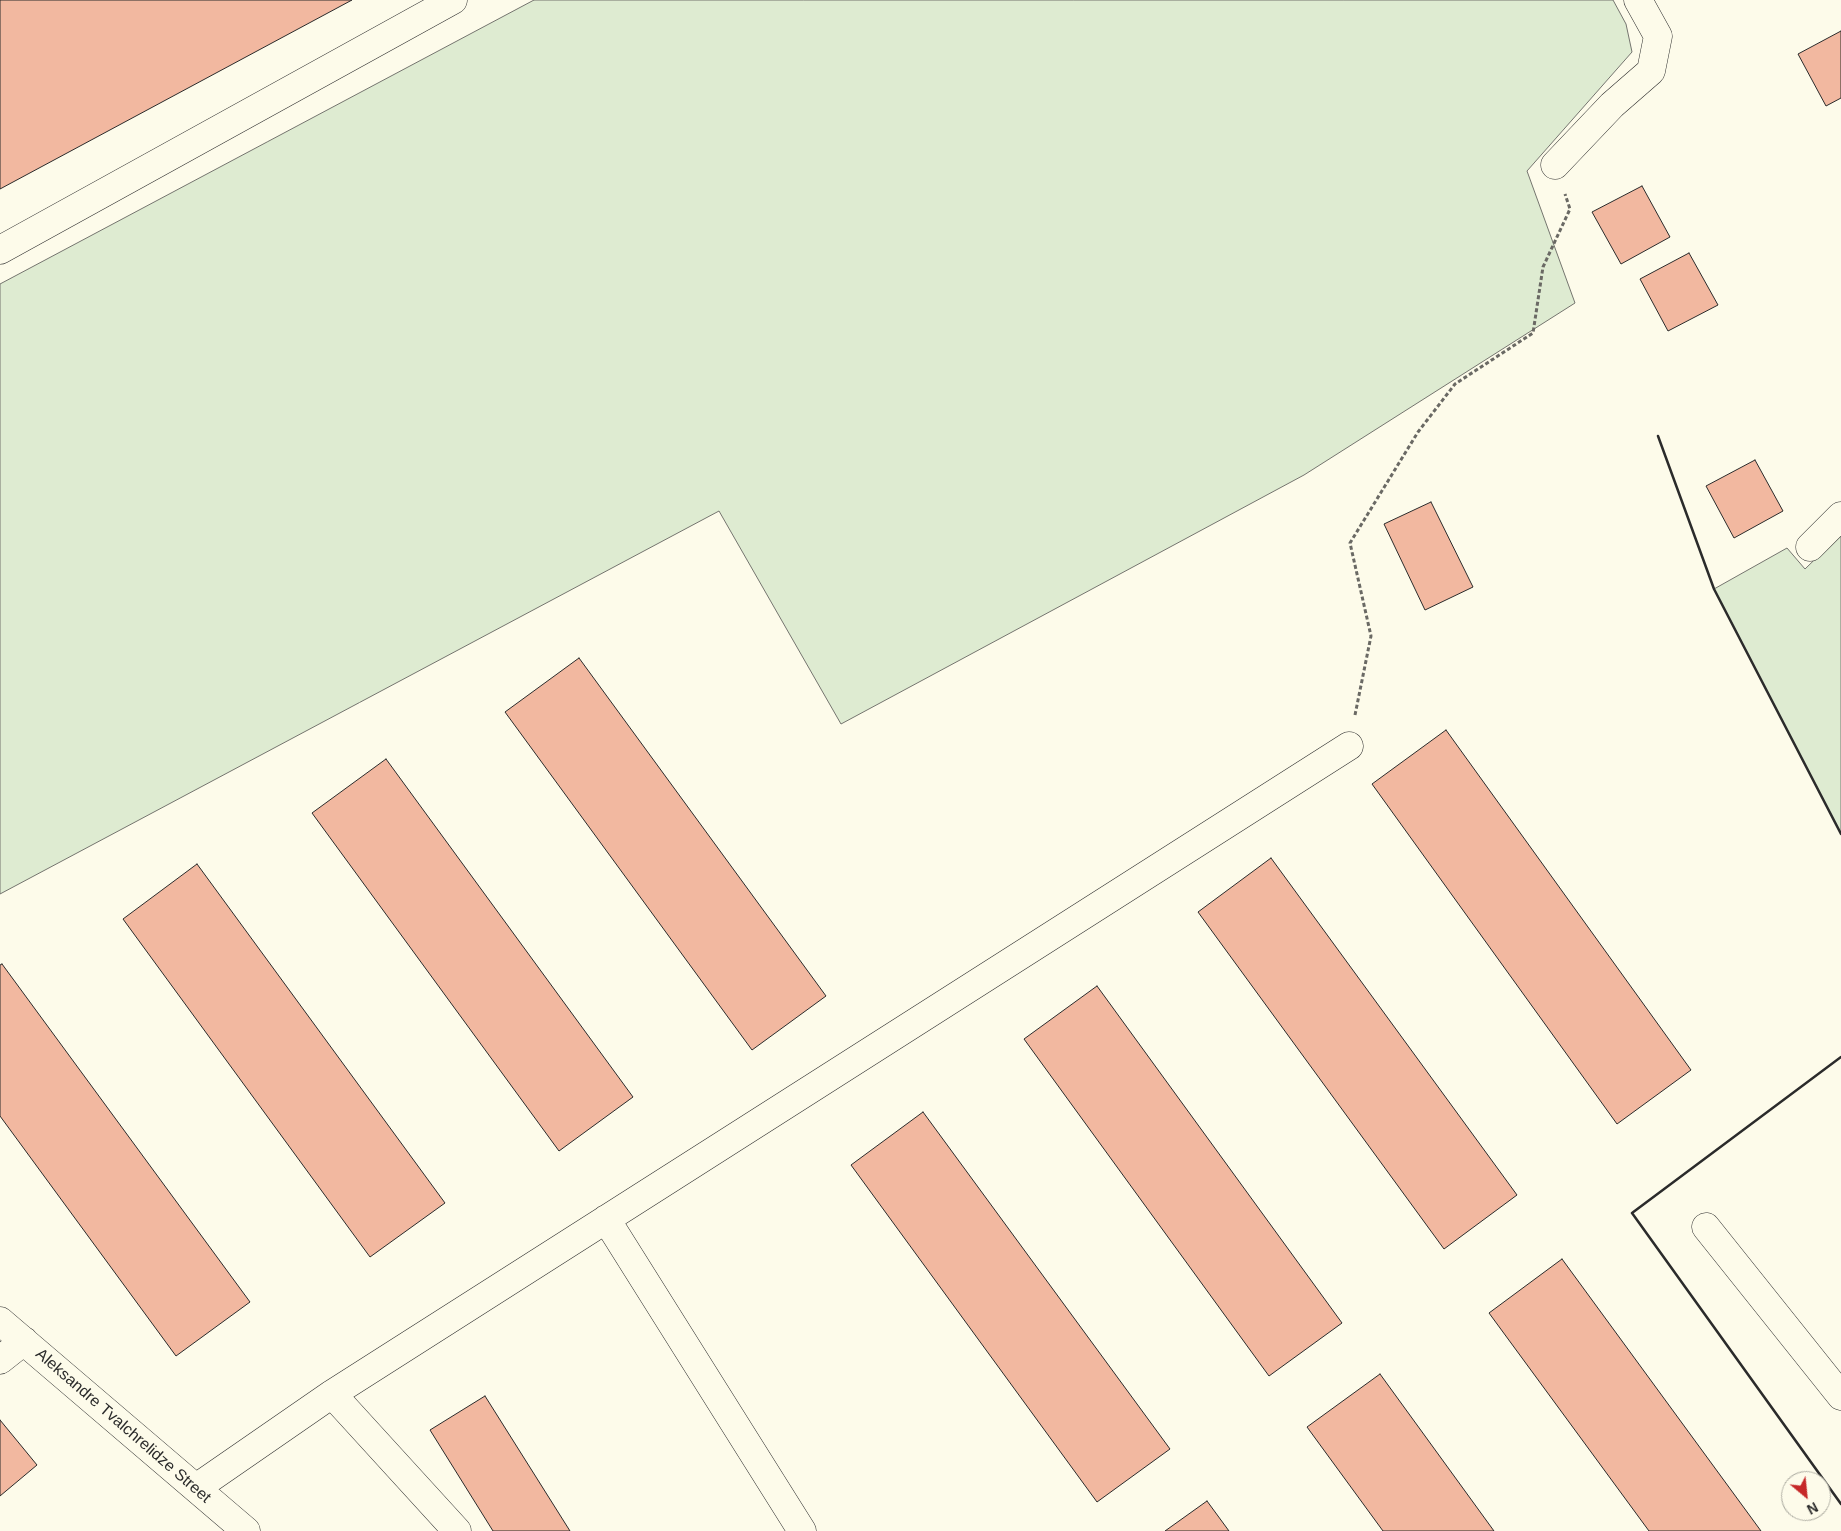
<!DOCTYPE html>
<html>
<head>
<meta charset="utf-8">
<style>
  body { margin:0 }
  #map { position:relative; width:1841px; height:1531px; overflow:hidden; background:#fdfbea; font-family:Arial,sans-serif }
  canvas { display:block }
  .north { position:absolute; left:1781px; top:1471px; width:50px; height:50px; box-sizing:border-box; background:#fdfbea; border:1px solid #a9a89e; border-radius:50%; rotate:152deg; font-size:14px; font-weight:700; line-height:20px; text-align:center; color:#2b2b2b }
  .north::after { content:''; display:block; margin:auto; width:18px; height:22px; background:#c62828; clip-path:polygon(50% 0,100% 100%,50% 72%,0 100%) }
</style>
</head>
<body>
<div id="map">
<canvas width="1841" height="1531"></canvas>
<div class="north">N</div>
</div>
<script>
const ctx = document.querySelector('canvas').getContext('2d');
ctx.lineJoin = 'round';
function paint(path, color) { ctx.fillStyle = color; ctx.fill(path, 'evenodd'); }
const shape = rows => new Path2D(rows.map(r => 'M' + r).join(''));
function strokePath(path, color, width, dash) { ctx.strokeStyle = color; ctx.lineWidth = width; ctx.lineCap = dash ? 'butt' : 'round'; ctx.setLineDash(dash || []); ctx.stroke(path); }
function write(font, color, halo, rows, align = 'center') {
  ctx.font = font + ' Arial,sans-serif'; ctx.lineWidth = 4; ctx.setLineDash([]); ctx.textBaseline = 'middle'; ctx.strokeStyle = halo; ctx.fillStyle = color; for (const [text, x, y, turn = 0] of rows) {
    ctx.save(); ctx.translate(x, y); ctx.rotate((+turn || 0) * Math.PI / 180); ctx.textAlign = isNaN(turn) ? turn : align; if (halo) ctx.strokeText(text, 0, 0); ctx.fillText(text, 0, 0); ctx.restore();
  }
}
const green = shape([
  [534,0,1613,0,1626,24,1632,52,1527,171,1575,303,1304,475,841,724,719,511,0,894,0,284,534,0],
  [1841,534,1841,834,1714,589,1787,548,1805,569,1841,534]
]);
paint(green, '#deebd1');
strokePath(green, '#74746e', 1);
const building = shape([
  [0,0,352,0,0,189,0,0],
  [1841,31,1841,98,1826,106,1798,54,1841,31],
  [1642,186,1670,237,1621,264,1592,212,1642,186],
  [1689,253,1718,305,1668,331,1640,279,1689,253],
  [1755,460,1783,511,1734,538,1706,486,1755,460],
  [1431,502,1473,587,1425,610,1384,524,1431,502],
  [579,658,826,996,752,1050,505,712,579,658],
  [1446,730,1691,1070,1617,1124,1372,784,1446,730],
  [386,759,633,1097,559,1151,312,813,386,759],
  [1271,858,1517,1195,1444,1249,1198,912,1271,858],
  [197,864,445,1203,370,1257,123,919,197,864],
  [2,964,250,1302,176,1356,0,1116,0,965,2,964],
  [1097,986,1342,1323,1269,1376,1024,1039,1097,986],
  [923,1112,1170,1449,1097,1502,851,1165,923,1112],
  [1562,1259,1761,1531,1649,1531,1489,1313,1562,1259],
  [1380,1374,1494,1531,1383,1531,1307,1427,1380,1374],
  [485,1396,570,1531,493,1531,430,1430,485,1396],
  [0,1420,37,1465,0,1496,0,1420],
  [1207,1501,1229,1531,1165,1531,1207,1501]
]);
paint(building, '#f2b8a0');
strokePath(building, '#2b2b2b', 1);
const minor = shape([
  [1555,165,1612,105,1651,71,1658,36,1638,0],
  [0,250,453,0],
  [1810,547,1841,516],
  [606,1219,802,1531],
  [1706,1227,1841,1396],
  [0,1321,246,1531],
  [0,1360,24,1341],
  [332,1394,457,1531],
  [196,1488,332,1394,1349,746]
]);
strokePath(minor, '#2b2b2b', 29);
strokePath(shape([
  [1355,715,1371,636,1350,543,1418,432,1455,384,1533,333,1543,267,1570,209,1565,194]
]), '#6a6964', 3, [4, 2.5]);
strokePath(minor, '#fdfbea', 28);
strokePath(shape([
  [1658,436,1714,589,1841,834],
  [1841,1057,1632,1213,1841,1504]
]), '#2b2b2b', 2.5);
write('16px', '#2b2b2b', '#fdfbea', [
  ["Aleksandre Tvalchrelidze Street",123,1426,41]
]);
</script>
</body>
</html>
